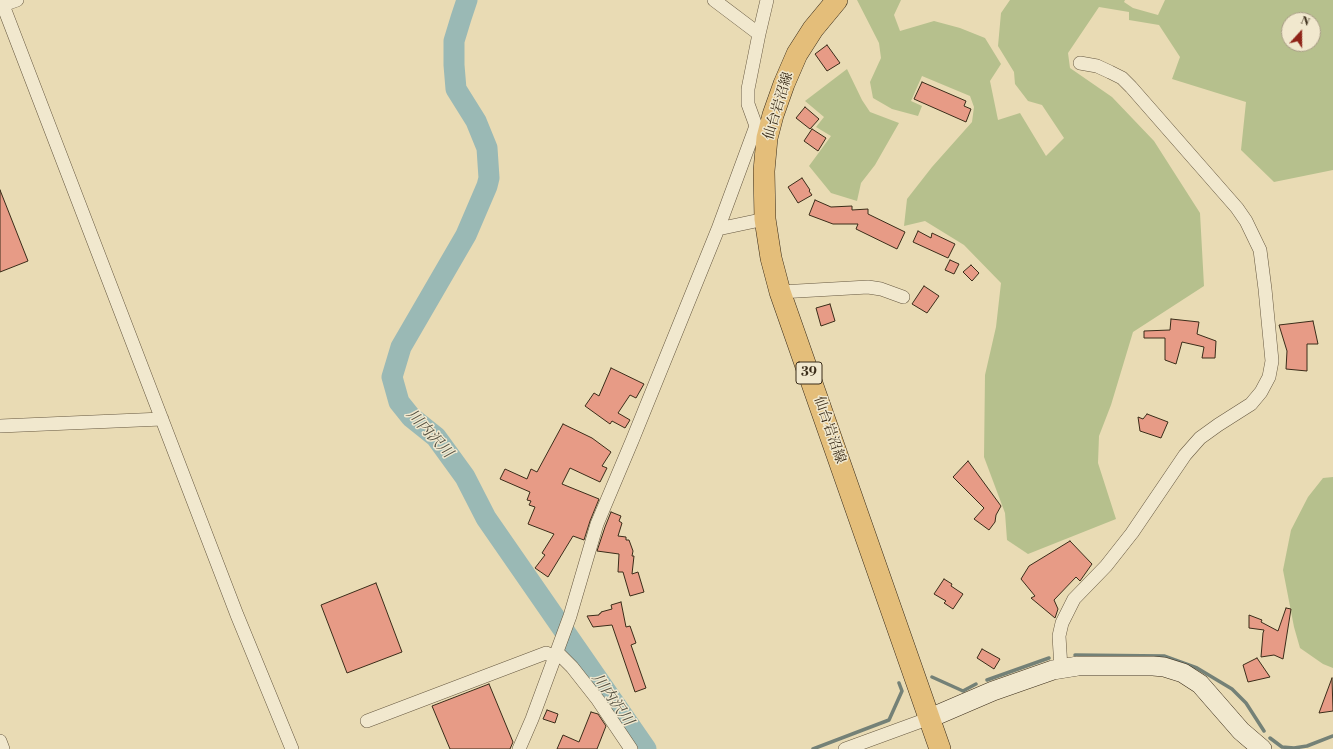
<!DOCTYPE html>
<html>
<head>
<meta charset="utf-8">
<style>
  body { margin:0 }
  #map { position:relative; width:1333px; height:749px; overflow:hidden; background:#e9dbb4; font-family:"Libre Bodoni",serif }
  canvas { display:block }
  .north { position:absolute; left:1281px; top:12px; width:40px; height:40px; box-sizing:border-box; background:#f1e8ce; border:1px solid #a89d86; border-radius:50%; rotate:21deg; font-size:11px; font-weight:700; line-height:16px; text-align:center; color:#3a2c19 }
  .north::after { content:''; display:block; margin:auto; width:14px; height:18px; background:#8f2418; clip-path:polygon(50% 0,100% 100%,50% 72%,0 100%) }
</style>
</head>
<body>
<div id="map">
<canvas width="1333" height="749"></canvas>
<div class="north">N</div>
</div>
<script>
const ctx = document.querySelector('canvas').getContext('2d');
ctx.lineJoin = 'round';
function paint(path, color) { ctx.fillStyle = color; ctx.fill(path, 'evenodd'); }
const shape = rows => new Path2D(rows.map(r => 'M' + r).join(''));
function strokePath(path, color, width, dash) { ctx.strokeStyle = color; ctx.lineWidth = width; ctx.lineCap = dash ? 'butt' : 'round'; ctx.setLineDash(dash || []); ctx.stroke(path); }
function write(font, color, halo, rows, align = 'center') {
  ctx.font = font + ' "Libre Bodoni","Noto Serif JP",serif'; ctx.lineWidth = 3; ctx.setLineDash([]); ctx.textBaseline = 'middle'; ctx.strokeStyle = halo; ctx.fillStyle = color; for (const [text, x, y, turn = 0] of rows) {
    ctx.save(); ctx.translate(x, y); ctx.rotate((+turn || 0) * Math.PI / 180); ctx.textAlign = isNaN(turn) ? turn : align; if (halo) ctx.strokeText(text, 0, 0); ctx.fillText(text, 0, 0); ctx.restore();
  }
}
paint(shape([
  [857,0,901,0,894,15,900,31,934,21,960,28,985,38,1001,64,990,81,998,120,1020,113,1046,156,1064,138,1042,105,1028,101,1015,84,1014,72,998,46,1001,13,1010,0,1125,0,1124,2,1133,8,1158,15,1165,0,1333,0,1333,170,1274,182,1241,150,1246,102,1172,79,1180,57,1159,25,1129,20,1129,12,1099,7,1068,53,1070,68,1112,97,1154,141,1200,213,1204,286,1133,332,1111,405,1099,436,1098,463,1116,519,1028,554,1007,540,1005,513,984,457,985,375,996,327,1001,283,964,245,925,221,904,226,907,199,932,167,972,122,974,107,970,96,922,76,911,101,922,106,918,116,892,109,873,98,870,82,881,58,879,43],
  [1289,20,1313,20,1313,44,1289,44],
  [847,69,862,100,870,112,899,123,875,165,861,183,857,201,831,193,809,166,831,136,816,127,824,117,805,101],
  [1333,477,1333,668,1323,664,1300,648,1294,627,1283,570,1291,530,1308,497,1323,478]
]), '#b6c08d');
strokePath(shape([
  [1075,655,1164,656,1197,668,1232,689,1246,703,1264,731],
  [932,677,963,691,976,684],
  [987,680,1049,658],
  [1270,738,1282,747,1294,748,1307,746,1333,736],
  [813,749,889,720,902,691,899,683]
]), '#748177', 3.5);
strokePath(shape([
  [467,0,461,18,454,41,454,65,456,89,476,121,487,148,489,178,487,186,466,235,401,347,392,377,399,402,411,417,436,437,465,477,486,518,646,749]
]), '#9ab9b5', 21);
const building = shape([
  [827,45,840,63,827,71,815,54,827,45],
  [922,82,966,101,964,106,971,109,966,122,914,99,922,82],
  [805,107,819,119,810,129,796,118,805,107],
  [812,129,826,138,818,151,804,141,812,129],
  [802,178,810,190,809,191,812,195,798,203,788,187,802,178],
  [0,190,28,261,0,272,0,190],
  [815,200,831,207,852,206,852,210,868,209,868,214,905,232,897,249,856,229,858,224,833,224,809,215,815,200],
  [918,231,931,238,932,233,955,244,948,258,913,242,918,231],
  [950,260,959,264,954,274,945,270,950,260],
  [971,265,979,273,972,281,963,272,971,265],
  [924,286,939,296,927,313,912,304,924,286],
  [830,304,835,321,821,326,816,308,830,304],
  [1171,319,1199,322,1197,334,1216,341,1215,358,1202,358,1204,347,1182,342,1176,364,1165,360,1165,338,1144,338,1144,331,1170,330,1171,319],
  [1313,321,1318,344,1307,344,1307,371,1286,369,1287,351,1279,325,1313,321],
  [611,368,644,384,636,398,630,395,618,413,630,420,625,428,612,421,610,424,585,406,594,393,599,396,611,368],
  [1147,414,1168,422,1161,438,1140,431,1138,417,1143,419,1147,414],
  [563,424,592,438,611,452,602,466,607,468,600,482,570,468,562,484,599,499,590,521,584,540,573,536,548,577,535,568,545,555,542,553,554,534,528,524,535,507,529,505,531,501,527,500,530,492,500,479,505,469,527,479,531,469,537,472,563,424],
  [968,461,1001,506,996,515,995,522,989,530,974,519,984,508,953,477,968,461],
  [611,512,621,516,619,521,622,523,618,536,626,537,626,540,629,540,633,551,632,556,634,556,632,574,638,572,644,592,630,596,623,572,618,572,619,554,597,551,605,527,611,512],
  [1070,541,1092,564,1080,581,1076,577,1054,600,1058,609,1055,618,1031,598,1035,596,1021,579,1029,566,1070,541],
  [944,579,952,584,951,586,963,594,953,609,944,603,946,601,934,594,944,579],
  [376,583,402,652,347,673,321,605,376,583],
  [621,602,626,627,630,626,636,643,631,645,646,688,635,692,612,625,593,627,587,616,599,615,599,614,601,613,601,612,612,609,611,605,621,602],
  [1286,608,1291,609,1283,659,1274,655,1261,657,1263,633,1264,630,1249,628,1249,615,1262,620,1261,622,1278,631,1286,608],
  [982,649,1000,659,994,669,977,658,982,649],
  [1257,658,1270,677,1248,682,1243,665,1257,658],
  [1332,678,1333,711,1319,713,1332,678],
  [489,684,513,742,510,749,450,749,432,706,489,684],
  [547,710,558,714,555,723,543,719,547,710],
  [591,712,598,714,606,726,597,749,557,749,563,735,579,742,591,712]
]);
paint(building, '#e79b86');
strokePath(building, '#3a2c19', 1);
const street = shape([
  [1,0,237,615,292,749],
  [714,0,759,34,748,89,748,104,756,126,718,229],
  [0,6,17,0],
  [759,34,767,0],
  [780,292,868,287,881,289,903,297],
  [0,426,162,419],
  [557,652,572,667,598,700,631,749],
  [1061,668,1059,636,1062,623,1074,599,1106,566,1132,533,1185,455,1200,438,1218,425,1251,404,1261,392,1269,377,1272,361,1265,289,1260,250,1246,221,1237,208,1131,87,1122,78,1110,72,1097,66,1080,63],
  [367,721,546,653,555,657],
  [0,741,3,749],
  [519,749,532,719,570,616,597,524,632,441,718,229,765,219],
  [845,749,930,718]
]);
const secondary = shape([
  [930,718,993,691,1053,670,1078,666,1153,666,1164,667,1183,673,1200,684,1241,731,1262,749]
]);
const primary = shape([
  [837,0,813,29,797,54,784,84,773,115,767,138,764,171,765,219,771,258,780,292,940,749]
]);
strokePath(street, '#665840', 14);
strokePath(secondary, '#3a2c19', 20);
strokePath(primary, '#3a2c19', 22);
strokePath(street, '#f1e8ce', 13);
strokePath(secondary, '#f1e8ce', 19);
strokePath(primary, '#e4be7a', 21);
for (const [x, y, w] of [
  [809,373,26]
]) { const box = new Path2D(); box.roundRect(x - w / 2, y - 11, w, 22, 3); ctx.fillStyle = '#f1e8ce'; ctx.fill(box); strokePath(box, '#3a2c19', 1); }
write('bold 13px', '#3a2c19', null, [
  ["39",809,373]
]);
write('14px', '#3a2c19', '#f1e8ce', [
  ["仙台岩沼線",779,106,-73],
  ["仙台岩沼線",829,430,71]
]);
write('italic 15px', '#524f40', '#f1e8ce', [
  ["川内沢川",429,434,47],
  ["川内沢川",612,700,55]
]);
</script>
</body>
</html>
